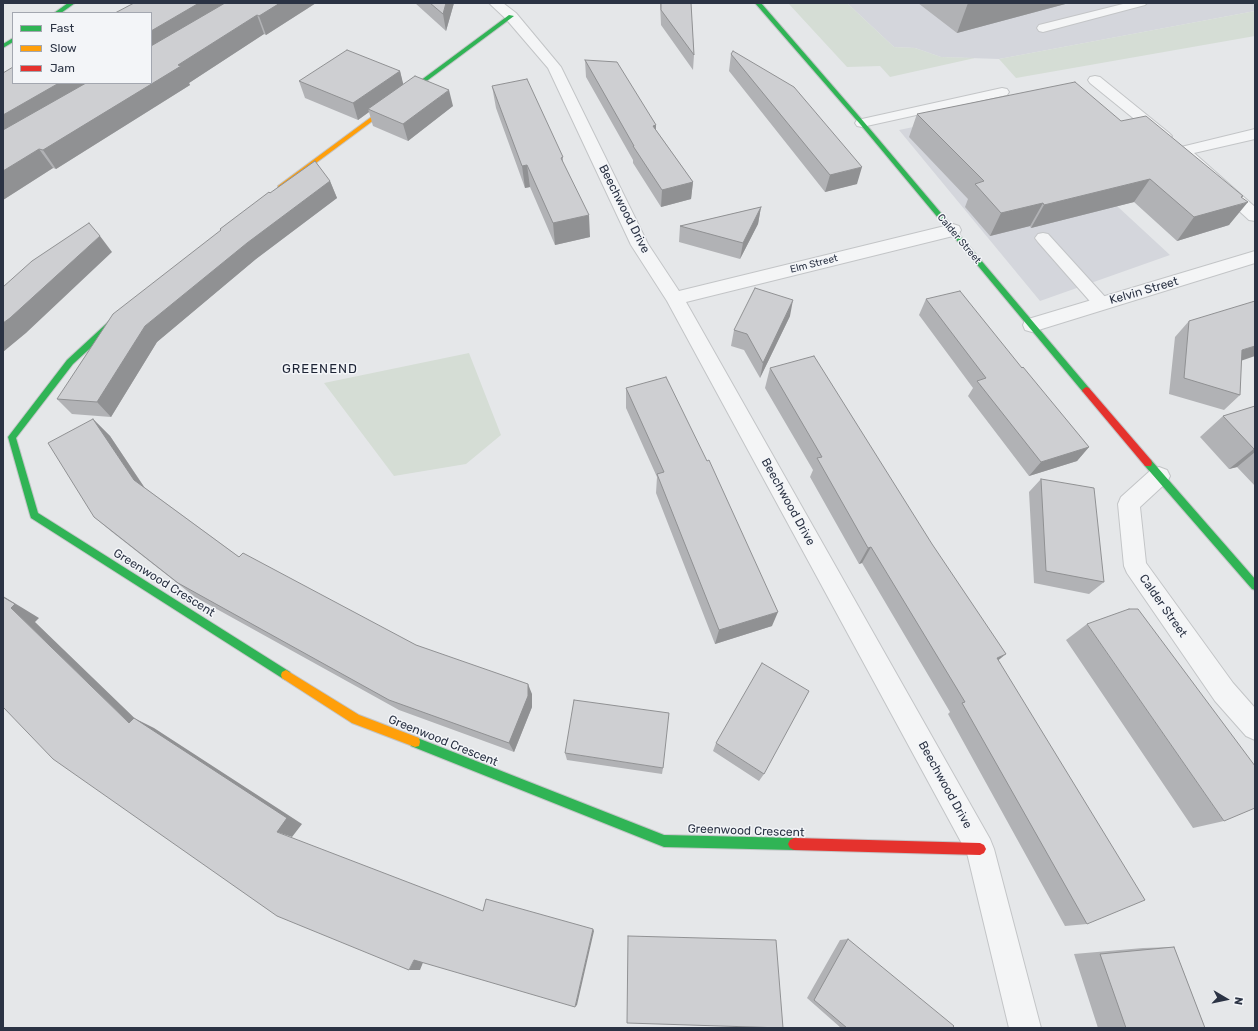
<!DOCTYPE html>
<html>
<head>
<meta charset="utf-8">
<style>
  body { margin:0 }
  #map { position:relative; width:1258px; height:1031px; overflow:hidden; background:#e5e7e9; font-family:Rubik,sans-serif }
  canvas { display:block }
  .frame { position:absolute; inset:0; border:4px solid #2b3344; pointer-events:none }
  .legend { position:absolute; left:12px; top:12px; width:140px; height:72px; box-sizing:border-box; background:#f3f5f8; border:1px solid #a3a7b0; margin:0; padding:5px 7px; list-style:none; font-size:12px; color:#2b3344 }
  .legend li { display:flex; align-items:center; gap:8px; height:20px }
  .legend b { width:20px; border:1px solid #a3a7b0 }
  .north { position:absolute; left:1206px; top:979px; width:40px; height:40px; -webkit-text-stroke:3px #f3f5f8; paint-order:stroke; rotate:99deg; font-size:11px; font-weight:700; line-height:16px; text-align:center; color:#2b3344 }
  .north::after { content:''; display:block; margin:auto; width:14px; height:18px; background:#2b3344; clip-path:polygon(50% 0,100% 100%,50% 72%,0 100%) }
</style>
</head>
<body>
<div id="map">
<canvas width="1258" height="1031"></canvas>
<div class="frame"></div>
<ul class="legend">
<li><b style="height:5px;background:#30b455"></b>Fast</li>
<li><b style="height:5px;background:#ff9f0a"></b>Slow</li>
<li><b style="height:5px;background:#e5322d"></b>Jam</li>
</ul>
<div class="north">N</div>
</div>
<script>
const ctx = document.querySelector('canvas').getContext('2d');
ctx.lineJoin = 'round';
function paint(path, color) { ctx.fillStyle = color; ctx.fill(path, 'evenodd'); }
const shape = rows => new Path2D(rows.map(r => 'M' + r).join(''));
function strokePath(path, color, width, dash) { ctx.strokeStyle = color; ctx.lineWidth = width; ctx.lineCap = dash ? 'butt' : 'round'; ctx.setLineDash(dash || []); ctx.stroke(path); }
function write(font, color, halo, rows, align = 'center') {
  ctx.font = font + ' Rubik,sans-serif'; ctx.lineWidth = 3; ctx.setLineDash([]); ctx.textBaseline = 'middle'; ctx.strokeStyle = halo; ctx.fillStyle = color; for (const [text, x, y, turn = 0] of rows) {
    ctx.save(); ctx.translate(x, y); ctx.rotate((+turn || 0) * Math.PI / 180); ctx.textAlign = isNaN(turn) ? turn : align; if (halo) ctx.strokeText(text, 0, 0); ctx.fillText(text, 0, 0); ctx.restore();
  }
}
paint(shape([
  [847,3,1255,3,1255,11,999,59,941,57,915,48,894,47],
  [1010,107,1170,255,1040,301,899,130]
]), '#d4d6dc');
paint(shape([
  [788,3,847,3,894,47,915,48,941,57,975,58,890,77,880,66,847,67],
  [1255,11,1255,36,1016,78,999,59],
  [469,353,501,435,466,464,394,476,324,383]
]), '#d5ddd5');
const lane = shape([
  [1127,3,1147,3,1145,5,1043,32,1039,31,1037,28,1039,25,1127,3],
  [1002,88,1007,89,1009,92,1007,95,862,127,857,126,855,123,857,120,862,119,1002,88],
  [1043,233,1048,234,1107,299,1109,303,1107,307,1101,309,1095,307,1038,242,1035,238,1038,234,1043,233]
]);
const street = shape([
  [489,3,503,3,516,13,561,67,648,244,679,291,953,224,959,226,961,230,959,234,953,236,686,302,990,839,994,849,1041,1028,1009,1028,967,853,667,301,631,245,548,68,506,19,489,3],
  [1095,76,1100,77,1169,133,1172,136,1169,139,1164,141,1159,139,1090,83,1088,80,1090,77,1095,76],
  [1255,129,1255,139,1194,153,1255,207,1255,221,1249,220,1174,151,1177,148,1255,129],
  [1255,251,1255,263,1032,332,1025,330,1023,325,1025,320,1255,251],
  [1159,467,1167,470,1170,476,1167,482,1140,507,1146,563,1233,683,1255,708,1255,740,1246,736,1215,701,1127,573,1124,566,1118,504,1121,497,1151,470,1159,467]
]);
const fast = shape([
  [68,3,75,3,61,13,54,13,68,3],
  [755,3,761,3,864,122,1089,388,1090,390,1089,392,1083,392,860,124,755,3],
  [509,15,514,16,393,106,389,106,389,104,509,15],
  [13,38,13,42,3,48,3,44,13,38],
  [122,311,125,312,125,316,73,364,16,438,38,513,290,672,291,675,290,678,286,680,282,678,31,518,30,515,8,437,67,360,119,312,122,311],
  [1148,459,1151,460,1255,579,1255,590,1252,589,1145,466,1144,463,1145,460,1148,459],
  [415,737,664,835,794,838,798,840,800,844,798,848,794,850,664,847,411,746,410,742,411,738,415,737]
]);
const slow = shape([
  [389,104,394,105,282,188,278,188,278,186,389,104],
  [286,670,359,715,419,738,420,742,419,746,415,747,352,723,282,678,281,675,282,672,286,670]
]);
const jam = shape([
  [1086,387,1089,388,1151,460,1152,463,1151,466,1145,466,1083,392,1082,390,1086,387],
  [794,838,980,843,984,845,986,849,984,853,980,855,794,850,790,848,788,844,790,840,794,838]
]);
strokePath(lane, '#c3c5c7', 2);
strokePath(street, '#c3c5c7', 2);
strokePath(fast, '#c3c5c7', 2);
strokePath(slow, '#c3c5c7', 2);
strokePath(jam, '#c3c5c7', 2);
paint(lane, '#f4f5f6');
paint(street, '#f4f5f6');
paint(fast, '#30b455');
paint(slow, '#ff9f0a');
paint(jam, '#e5322d');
paint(shape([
  [134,3,316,3,266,35,264,34,189,83,190,85,56,169,53,168,3,200,3,73,151,83],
  [415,3,454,3,446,31],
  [660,3,691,3,694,55,693,70,661,25],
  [918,3,1069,3,957,33],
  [731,54,857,184,825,192,729,71],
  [585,60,656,125,656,130,693,182,691,199,661,207,633,163,633,160,586,77],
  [400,71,403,85,453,106,408,141,373,126,369,112,358,120,305,98,299,81],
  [492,86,563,157,563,162,590,237,555,245,530,187,525,188,496,108],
  [917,114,1121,121,1242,197,1229,225,1177,241,1134,202,1031,228,1030,226,990,236,965,207,968,199,909,137],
  [330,181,337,198,256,259,157,342,111,417,72,414,57,399,221,230,220,229,270,193],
  [761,207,758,224,740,259,679,242,680,226],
  [926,299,1022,368,1089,447,1077,461,1029,476,968,396,973,388,919,315],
  [790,316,760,378,744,350,731,346,734,330],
  [1189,321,1241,361,1240,395,1224,410,1169,394,1175,337],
  [770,368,998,660,1087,924,1065,926,948,714,950,712,862,563,859,564,810,477,813,470,765,388],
  [626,388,772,626,715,644,656,493,657,477,626,408],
  [1255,406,1255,486,1237,467,1229,469,1200,437,1223,416],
  [93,419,110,436,145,488,239,557,416,645,532,694,532,707,514,752,399,710,195,597,112,532,94,517],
  [1041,479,1104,582,1089,594,1034,583,1029,492],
  [1087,624,1224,821,1193,828,1066,640],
  [716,743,764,774,759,781,713,751],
  [565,753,663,768,662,774,567,760],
  [848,939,952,1028,841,1028,807,998,840,940],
  [1174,947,1205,1028,1098,1028,1074,954,1143,948]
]), '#b1b2b5');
paint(shape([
  [199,3,239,3,151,55,151,31],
  [280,3,316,3,266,35,259,16],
  [446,3,454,3,446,31,443,14],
  [968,3,1069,3,957,33],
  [257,15,264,34,189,83,190,85,56,169,43,150,178,65],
  [400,71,404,87,368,109,369,112,358,120,353,103],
  [59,83,104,83,3,142,3,115],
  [449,90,453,106,408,141,403,124],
  [656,125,655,142,653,126],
  [39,149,53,168,3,200,3,171],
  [527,165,530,187,525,188,522,166],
  [862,167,857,184,825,192,830,175],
  [1150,179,1134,202,1031,228,1044,205],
  [330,181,337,198,256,259,157,342,111,417,97,402,145,326,247,243],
  [693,182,691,199,661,207,662,190],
  [1243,196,1235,206,1248,202,1229,225,1177,241,1194,217],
  [1043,203,1030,226,990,236,1001,213],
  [761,207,758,224,740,259,743,243],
  [589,215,590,237,555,245,553,223],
  [100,236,112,252,26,333,3,352,3,323],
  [793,300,790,316,760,378,763,363],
  [1255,346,1255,356,1226,366,1242,350],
  [93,419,110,436,150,496,134,480],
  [1089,447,1077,461,1029,476,1041,462],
  [1255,448,1255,452,1237,467,1229,469],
  [871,547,862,563,859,564,868,548],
  [3,596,39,618,35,622,150,733,129,723,11,608],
  [778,612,772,626,715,644,719,630],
  [1006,654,990,667,997,658],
  [528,684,532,694,532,707,514,752,509,743],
  [134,718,154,728,302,824,292,837,277,832],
  [593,929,594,931,577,1005,575,1007],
  [414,960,424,960,420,970,409,970]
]), '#909193');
const building = shape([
  [134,3,199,3,151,31,151,13,115,13,134,3],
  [225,3,280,3,259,16,257,15,178,65,181,66,43,150,39,149,3,171,3,130,86,83,151,83,151,46,225,3],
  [430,3,446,3,443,14,430,3],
  [661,3,691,3,694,55,661,10,661,3],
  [347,50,400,71,353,103,299,81,347,50],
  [733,51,794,87,862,167,830,175,731,54,733,51],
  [585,60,617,62,656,125,653,126,693,182,662,190,633,146,634,146,585,60],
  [13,67,13,83,59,83,3,115,3,73,13,67],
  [415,76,449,90,403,124,368,109,415,76],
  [527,79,563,157,561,158,589,215,553,223,527,165,522,166,492,86,527,79],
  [1075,82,1121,121,1146,116,1243,196,1241,197,1248,202,1194,217,1150,179,1044,205,1043,203,1001,213,975,184,984,181,917,114,1075,82],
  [315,161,330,181,247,243,145,326,97,402,57,399,113,314,221,230,220,229,269,192,270,193,315,161],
  [761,207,743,243,680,226,761,207],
  [89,223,100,236,10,318,3,323,3,287,32,261,89,223],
  [755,288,793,300,763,363,747,334,734,330,755,288],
  [960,291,1022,368,1023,367,1089,447,1041,462,977,381,986,378,926,299,960,291],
  [1255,301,1255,346,1242,350,1240,395,1184,378,1189,321,1255,301],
  [814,356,932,544,1006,654,997,658,1145,900,1087,924,962,703,965,702,871,547,868,548,817,458,822,457,770,368,814,356],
  [666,377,707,461,709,460,778,612,719,630,657,474,664,472,626,388,666,377],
  [1255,406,1255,448,1254,449,1223,416,1255,406],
  [93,419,134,480,239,557,243,553,416,645,528,684,528,696,509,743,389,700,178,583,94,517,48,443,93,419],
  [1041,479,1094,488,1104,582,1046,571,1041,479],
  [3,597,15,604,11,608,129,723,134,718,287,818,277,832,483,911,486,899,593,929,575,1007,414,960,409,970,277,916,53,759,3,707,3,597],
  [1129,609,1138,609,1255,766,1255,808,1224,821,1087,624,1129,609],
  [762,663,809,691,764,774,716,743,762,663],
  [574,700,669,713,663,768,565,753,574,700],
  [628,936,776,940,783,1028,627,1023,628,936],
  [848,939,954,1026,952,1028,847,1028,814,1000,848,939],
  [1174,947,1205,1028,1126,1028,1100,954,1174,947]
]);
paint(building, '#cecfd2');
strokePath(building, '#909193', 1);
write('10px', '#2b3344', '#f3f5f8', [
  ["Calder Street",959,239,50],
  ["Elm Street",814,264,-14]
]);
write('12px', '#2b3344', '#f3f5f8', [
  ["Beechwood Drive",624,209,63],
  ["Kelvin Street",1144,291,-16],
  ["Beechwood Drive",788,502,61],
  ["Greenwood Crescent",164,583,32],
  ["Calder Street",1163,606,55],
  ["Greenwood Crescent",443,741,22],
  ["Beechwood Drive",945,785,61],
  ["Greenwood Crescent",746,831,2]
]);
ctx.letterSpacing = '1px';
write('13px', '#1d2435', '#f3f5f8', [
  ["GREENEND",320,369]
]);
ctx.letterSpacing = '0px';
</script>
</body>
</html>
